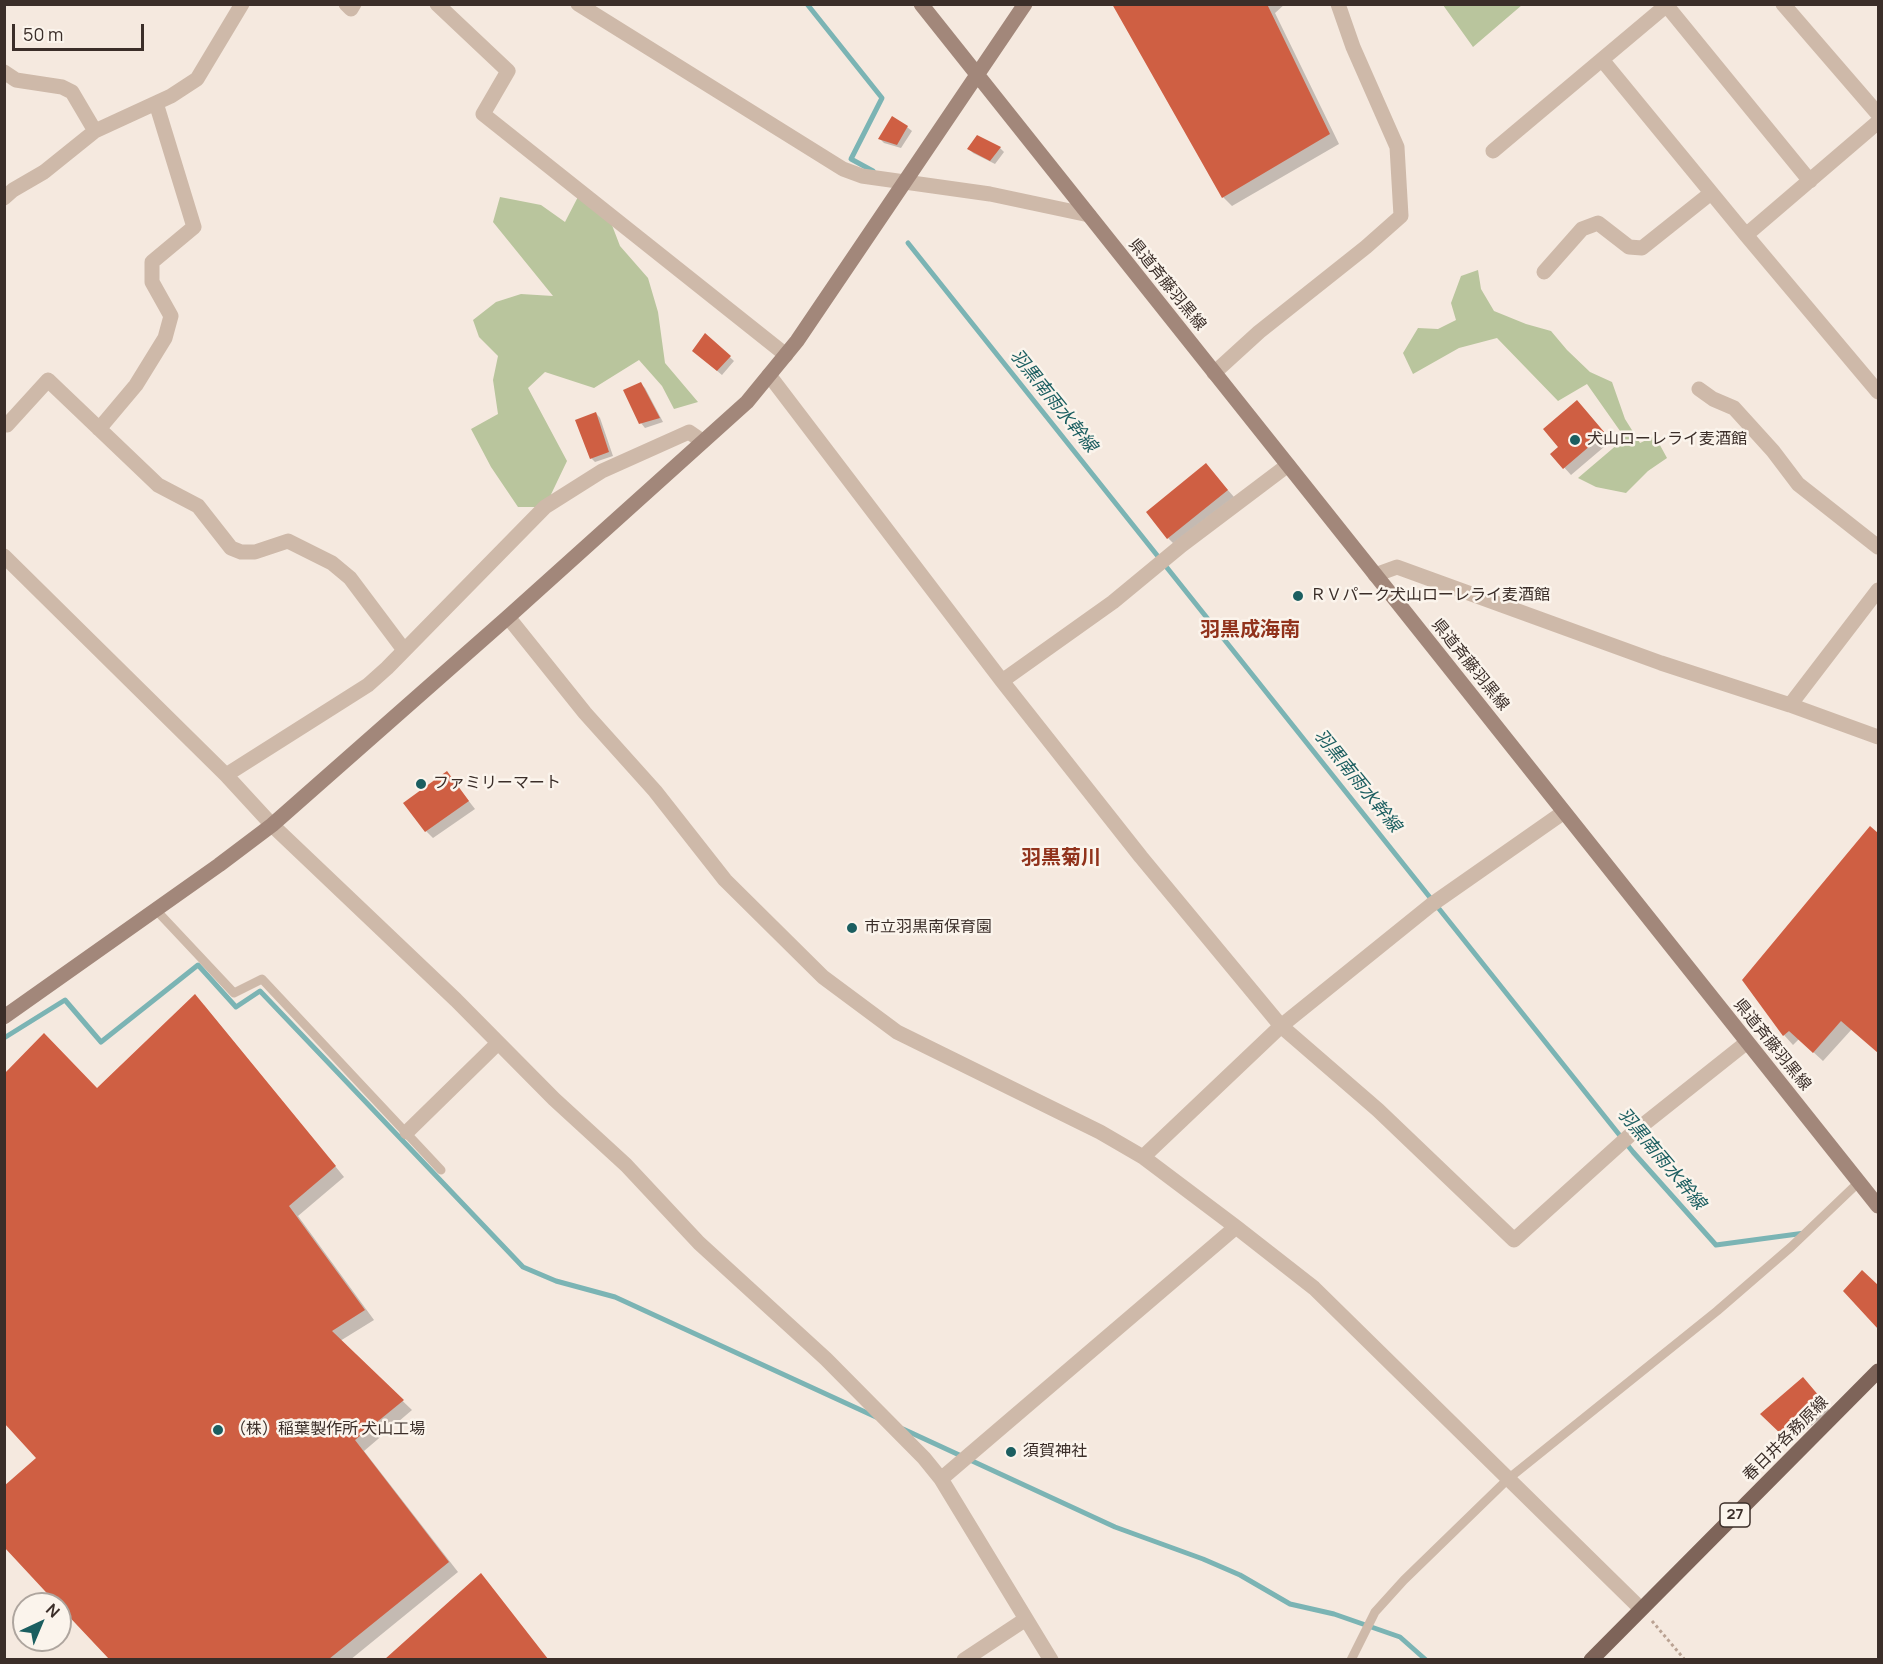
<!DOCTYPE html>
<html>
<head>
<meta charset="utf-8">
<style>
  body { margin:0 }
  #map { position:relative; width:1883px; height:1664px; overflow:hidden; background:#f5e9df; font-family:Manrope,sans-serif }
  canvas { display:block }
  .frame { position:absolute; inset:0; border:6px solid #3b2e29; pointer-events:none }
  .north { position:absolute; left:12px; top:1592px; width:60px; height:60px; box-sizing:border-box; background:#fbf4ec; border:2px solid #aea59e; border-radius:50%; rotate:44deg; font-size:16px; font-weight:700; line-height:24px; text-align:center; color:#3b2e29 }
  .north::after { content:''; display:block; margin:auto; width:21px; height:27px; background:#1b5e60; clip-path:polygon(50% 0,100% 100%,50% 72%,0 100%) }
  .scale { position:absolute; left:12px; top:24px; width:132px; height:27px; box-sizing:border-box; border:3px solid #3b2e29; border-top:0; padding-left:8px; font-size:18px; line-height:21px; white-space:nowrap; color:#3b2e29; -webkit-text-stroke:4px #fbf4ec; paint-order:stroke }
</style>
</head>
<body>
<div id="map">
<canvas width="1883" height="1664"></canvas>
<div class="frame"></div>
<div class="north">N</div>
<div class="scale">50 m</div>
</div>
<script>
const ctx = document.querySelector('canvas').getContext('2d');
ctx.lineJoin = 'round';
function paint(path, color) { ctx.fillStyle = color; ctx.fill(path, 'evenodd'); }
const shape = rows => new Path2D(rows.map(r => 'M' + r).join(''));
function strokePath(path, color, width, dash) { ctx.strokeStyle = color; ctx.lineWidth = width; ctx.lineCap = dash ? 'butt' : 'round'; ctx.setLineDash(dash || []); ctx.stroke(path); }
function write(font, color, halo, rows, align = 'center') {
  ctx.font = font + ' Manrope,"Noto Sans JP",sans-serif'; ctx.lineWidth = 5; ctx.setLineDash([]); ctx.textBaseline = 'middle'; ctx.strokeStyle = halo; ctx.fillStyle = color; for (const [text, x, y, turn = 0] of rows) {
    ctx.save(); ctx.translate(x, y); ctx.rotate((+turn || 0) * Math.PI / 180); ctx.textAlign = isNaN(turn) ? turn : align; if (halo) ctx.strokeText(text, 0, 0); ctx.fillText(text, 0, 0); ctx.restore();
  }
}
paint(shape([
  [1443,5,1522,5,1473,47],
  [580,193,605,207,620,246,648,278,658,312,665,363,698,402,674,409,662,386,639,360,594,388,545,372,528,388,567,461,545,507,518,507,491,467,471,429,498,414,493,380,498,356,479,337,473,320,496,302,521,294,553,296,493,222,500,197,541,205,565,222],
  [1478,270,1481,289,1494,311,1526,324,1551,331,1567,350,1590,372,1612,382,1625,419,1640,443,1655,436,1667,458,1648,471,1626,493,1596,487,1578,478,1625,438,1587,384,1558,401,1497,338,1459,348,1413,374,1403,353,1418,328,1438,329,1456,320,1451,303,1461,276]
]), '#b9c59d');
paint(shape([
  [1113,4,1285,4,1275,13,1339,144,1232,206,1223,197],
  [907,127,912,131,901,148,884,143,880,139],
  [1000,148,1004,152,995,164,973,153,969,149],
  [706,335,734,361,722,375,698,355],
  [641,384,645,388,663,422,645,428,641,423],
  [1584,409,1611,441,1571,475,1552,454,1561,447],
  [596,413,600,418,613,456,595,462,591,458],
  [1212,472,1234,497,1175,545,1168,538],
  [447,773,475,809,433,838,426,831],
  [1870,828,1878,835,1878,1052,1852,1029,1823,1061,1799,1039,1793,1045,1784,1035,1744,980],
  [204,1005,344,1177,298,1216,374,1320,340,1341,412,1410,364,1451,458,1572,350,1660,112,1660,4,1545,38,1458,98,1090],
  [1862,1272,1878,1287,1878,1327,1845,1291],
  [1809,1386,1830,1411,1791,1442,1762,1414],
  [481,1576,548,1660,388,1660]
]), '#0003');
strokePath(shape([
  [807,4,882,98,851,159,873,171],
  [908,243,1633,1152,1716,1245,1805,1233],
  [4,1038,65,1000,101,1042,198,965,236,1007,260,991,523,1267,556,1281,615,1297,876,1417],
  [903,1429,1115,1527,1203,1559,1240,1575,1290,1604,1334,1614,1400,1637,1426,1660]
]), '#7bb4b4', 5);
paint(shape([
  [1112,4,1267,4,1330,134,1222,198],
  [892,116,908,126,897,145,878,139],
  [977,135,1001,147,990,161,967,149],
  [705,333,731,356,717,371,692,351],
  [641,382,660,418,639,424,623,390],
  [1577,400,1605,433,1563,469,1550,454,1558,447,1543,429],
  [596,412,609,452,590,459,575,420],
  [1206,463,1228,490,1167,539,1146,512],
  [447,771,469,801,425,832,403,803],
  [1870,826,1878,833,1878,1053,1841,1021,1813,1053,1789,1031,1783,1036,1742,980],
  [195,994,336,1166,289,1206,365,1310,332,1331,404,1400,355,1440,449,1562,329,1659,109,1659,60,1607,60,1604,57,1604,4,1547,4,1486,36,1458,4,1423,4,1074,44,1033,97,1088],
  [1862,1270,1878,1285,1878,1329,1843,1291],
  [1803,1377,1825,1403,1783,1436,1760,1414],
  [481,1573,548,1659,385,1659]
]), '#cf5f43');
strokePath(shape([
  [1652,1621,1685,1660]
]), '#baa293', 3, [3, 3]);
strokePath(shape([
  [156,910,234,993,262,979,441,1170],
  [1351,1660,1375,1612,1404,1580,1508,1479,1717,1311,1791,1247,1859,1182]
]), '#ceb9a9', 9);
strokePath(shape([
  [346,4,351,9,354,4],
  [437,4,508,71,483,114,786,355],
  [578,4,843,169,862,176,990,194,1089,215],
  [1783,4,1878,114],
  [1667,6,1810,181],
  [1603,61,1746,235,1878,392],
  [4,72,16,80,62,87,72,92,95,131],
  [1493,151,1668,4],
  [4,198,13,190,44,172,95,131,171,96,197,79,242,4],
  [1746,235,1878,122],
  [1544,272,1582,229,1598,223,1629,247,1642,248,1711,193],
  [1214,373,1259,332,1366,247,1401,216,1397,147,1353,47,1338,4],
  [769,375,1002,681,1141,857,1281,1026,1378,1110,1514,1240,1629,1136,1746,1043],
  [1699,389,1713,399,1734,408,1773,451,1798,484,1878,547],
  [4,423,7,425,48,380,158,485,198,506,231,548,241,552,255,552,288,541,332,563,350,578,404,650],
  [99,429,136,385,165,338,171,316,152,282,152,262,194,227,156,103],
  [4,556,226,775,272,825,456,1000,554,1099,626,1165,699,1243,826,1359,924,1458,941,1479,1051,1660],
  [1375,575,1397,567,1661,663,1790,705,1878,737],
  [508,617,585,713,655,791,725,880,823,977,897,1032,1100,1132,1143,1157,1236,1227,1314,1288,1641,1609],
  [1002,681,1113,602,1182,545,1288,465],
  [1790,705,1878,590],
  [226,775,368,685,387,668,545,507,602,471,689,432,702,441],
  [407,1132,498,1043],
  [1143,1157,1281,1026,1431,905,1564,812],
  [941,1479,1236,1227],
  [964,1660,1026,1619]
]), '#ceb9a9', 15);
strokePath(shape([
  [921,4,1878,1206],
  [4,1017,219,865,272,825,508,617,747,402,797,341,1025,4]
]), '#a2877a', 15);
strokePath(shape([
  [1591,1660,1878,1371]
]), '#7e6459', 15);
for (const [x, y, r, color] of [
  [1575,440,6,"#1b5e60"],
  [1298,596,6,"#1b5e60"],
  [421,784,6,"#1b5e60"],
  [852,928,6,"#1b5e60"],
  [218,1430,6,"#1b5e60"],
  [1011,1452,6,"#1b5e60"]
]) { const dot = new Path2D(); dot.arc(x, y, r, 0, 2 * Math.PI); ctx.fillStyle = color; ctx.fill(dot); strokePath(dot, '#fbf4ec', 2); }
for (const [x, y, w] of [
  [1735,1515,30]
]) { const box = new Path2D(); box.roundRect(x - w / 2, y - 12, w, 24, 4.5); ctx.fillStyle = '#fbf4ec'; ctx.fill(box); strokePath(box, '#3b2e29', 1.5); }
write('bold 15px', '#3b2e29', null, [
  ["27",1735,1515]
]);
write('16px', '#3b2e29', '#fbf4ec', [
  ["県道斉藤羽黒線",1167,285,51],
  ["県道斉藤羽黒線",1470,665,51],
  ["県道斉藤羽黒線",1772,1045,51],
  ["春日井各務原線",1786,1439,-45]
]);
write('16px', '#3b2e29', '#fbf4ec', [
  ["犬山ローレライ麦酒館",1587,440],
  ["ＲＶパーク犬山ローレライ麦酒館",1310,596],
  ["ファミリーマート",433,784],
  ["市立羽黒南保育園",864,928],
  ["（株）稲葉製作所 犬山工場",230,1430],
  ["須賀神社",1023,1452]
], 'left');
write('italic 18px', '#1b5e60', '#fbf4ec', [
  ["羽黒南雨水幹線",1053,401,51],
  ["羽黒南雨水幹線",1357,781,51],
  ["羽黒南雨水幹線",1661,1159,50]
]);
write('bold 20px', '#91331c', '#fbf4ec', [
  ["羽黒成海南",1250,630],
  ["羽黒菊川",1061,858]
]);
</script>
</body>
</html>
